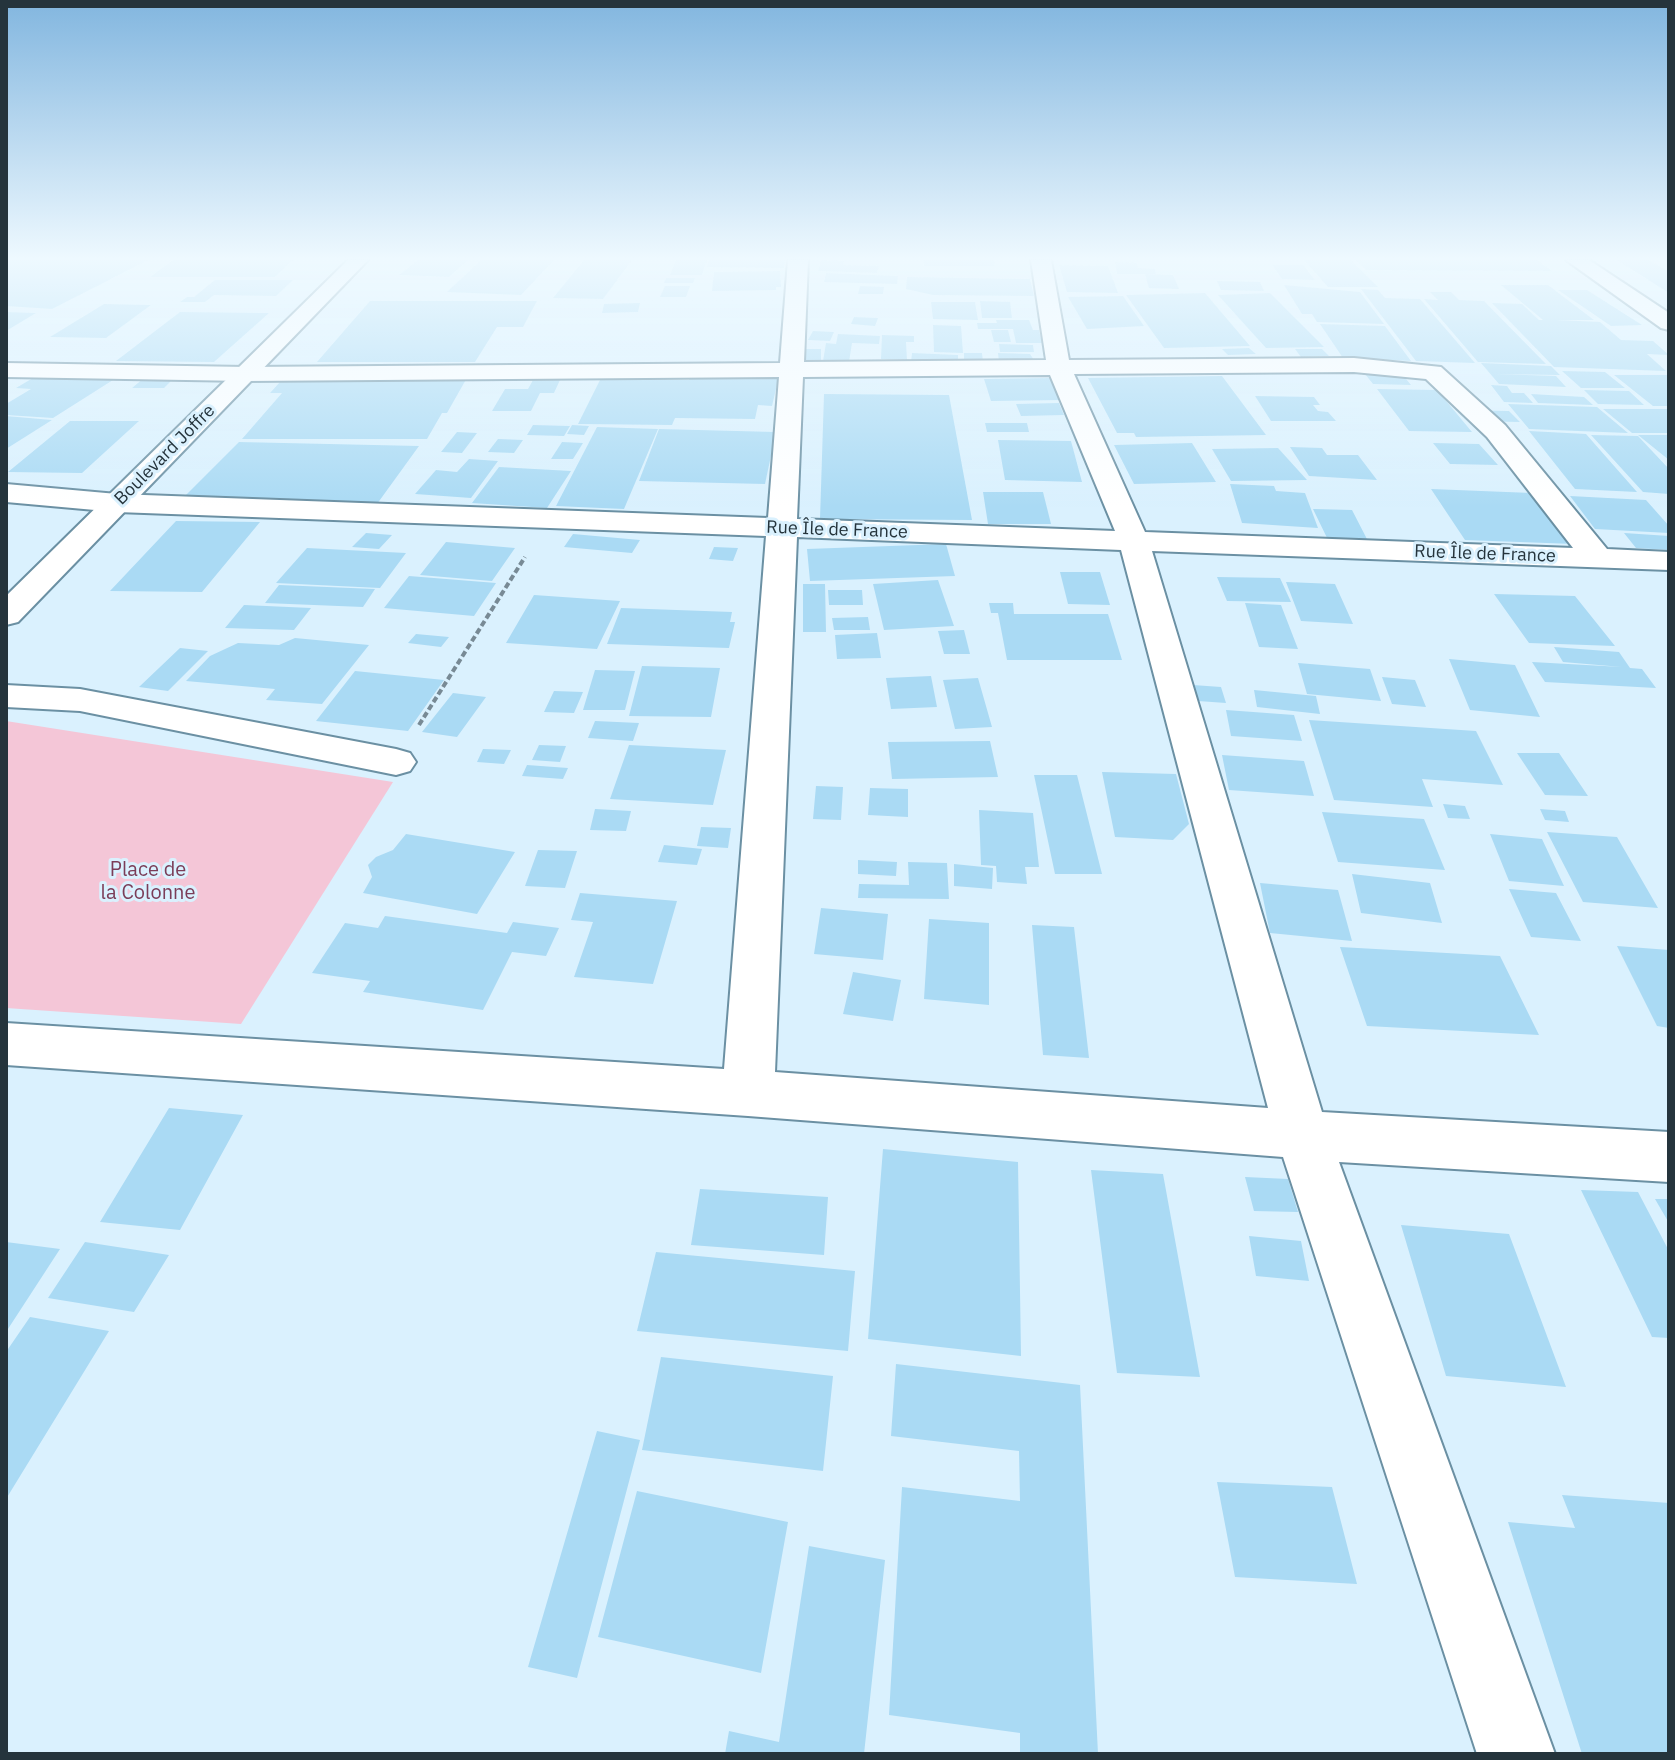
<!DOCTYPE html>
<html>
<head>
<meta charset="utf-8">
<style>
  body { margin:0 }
  #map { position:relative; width:1675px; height:1760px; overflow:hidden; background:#daf1fe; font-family:"IBM Plex Sans",sans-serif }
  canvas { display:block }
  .frame { position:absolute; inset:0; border:8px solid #25343c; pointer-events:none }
</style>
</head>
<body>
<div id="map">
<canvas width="1675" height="1760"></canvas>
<div class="frame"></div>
</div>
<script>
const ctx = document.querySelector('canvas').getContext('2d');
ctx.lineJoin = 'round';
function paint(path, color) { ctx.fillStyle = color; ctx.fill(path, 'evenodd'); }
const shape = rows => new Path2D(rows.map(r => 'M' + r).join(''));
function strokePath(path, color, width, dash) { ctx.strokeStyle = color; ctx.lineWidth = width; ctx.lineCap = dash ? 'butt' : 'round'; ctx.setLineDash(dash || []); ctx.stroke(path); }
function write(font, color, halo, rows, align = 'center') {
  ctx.font = font + ' "IBM Plex Sans",sans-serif'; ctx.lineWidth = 6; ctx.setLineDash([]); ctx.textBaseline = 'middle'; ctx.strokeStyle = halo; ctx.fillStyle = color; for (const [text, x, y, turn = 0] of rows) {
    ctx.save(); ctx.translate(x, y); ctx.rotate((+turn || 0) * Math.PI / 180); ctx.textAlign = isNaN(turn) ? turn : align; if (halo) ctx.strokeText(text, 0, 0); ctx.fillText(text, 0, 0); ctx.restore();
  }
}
paint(shape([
  [6,721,393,782,241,1024,6,1008]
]), '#f4c6d7');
paint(shape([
  [6,260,148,260,52,309,6,306],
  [173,260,293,260,275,277,150,277],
  [418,260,468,260,449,277,399,275],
  [481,260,554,260,521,295,447,292],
  [584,260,632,260,603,299,553,298],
  [676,260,707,260,702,275,670,275],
  [709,260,785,260,784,268,707,267],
  [821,260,844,261,843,265,879,266,877,273,818,271],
  [923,260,994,260,995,266,924,266],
  [1304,260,1351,260,1378,287,1328,287],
  [1356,260,1537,260,1552,271,1366,270],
  [1617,260,1649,260,1669,272,1669,293],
  [1115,262,1137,263,1138,268,1155,269,1156,274,1117,274],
  [1059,265,1108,266,1118,293,1067,292],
  [1272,265,1303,265,1315,280,1282,279],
  [780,271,781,287,776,287,776,290,712,291,714,272],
  [826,273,898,276,897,284,824,282],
  [1145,274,1173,275,1179,289,1149,288],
  [907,277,1030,279,1034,296,933,295,906,289],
  [666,278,695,278,693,283,664,283],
  [215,280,293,280,276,296,214,295,205,302,180,302,187,297,194,297],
  [1217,281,1260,282,1264,291,1221,290],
  [1284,285,1360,292,1384,324,1317,322,1312,314,1302,314],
  [1501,285,1548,285,1594,320,1556,320,1600,322,1621,340,1653,341,1669,355,1647,354,1666,371,1554,367,1492,303,1522,304,1539,320,1543,320],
  [665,286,690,286,686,297,660,297],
  [860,286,884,287,883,294,858,294],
  [1361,289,1378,290,1385,298,1420,299,1475,363,1416,361],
  [1558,290,1587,290,1642,325,1611,326],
  [1430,292,1451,292,1459,300,1484,301,1546,364,1478,362,1424,299,1438,300],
  [1205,293,1250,346,1164,348,1126,295],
  [1270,293,1324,347,1266,348,1218,295],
  [1123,296,1144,326,1087,329,1068,297],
  [370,301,537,301,523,327,497,327,475,362,317,362],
  [980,301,1010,302,1012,318,982,318],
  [931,302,975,302,978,320,933,319],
  [640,303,638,312,602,313,604,304],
  [104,304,151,305,106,338,50,337],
  [6,312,36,313,6,331],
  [180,312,269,313,214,362,116,361],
  [854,317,878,318,875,326,851,324],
  [996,320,1029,320,1033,330,1039,330,1042,343,1016,343,1013,329,978,329,977,323,997,323],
  [1320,324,1385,326,1411,361,1343,358],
  [933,325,961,326,963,353,934,352],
  [991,330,1008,330,1011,342,994,342],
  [813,331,834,332,830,341,808,340],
  [838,334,880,336,879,344,852,343,849,362,823,361,826,343,836,344],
  [882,335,914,336,914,342,906,342,907,360,881,359],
  [999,344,1033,345,1034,352,1000,352],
  [1249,348,1256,354,1228,355,1222,349],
  [804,349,821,349,821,361,803,361],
  [1295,349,1322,349,1329,356,1301,357],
  [912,353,958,355,958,363,911,362],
  [964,353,982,353,983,362,964,362],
  [998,353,1030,354,1036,363,999,362],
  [1481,363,1551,366,1560,375,1495,374,1556,376,1566,387,1499,384],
  [1562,371,1605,372,1625,388,1581,388],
  [1365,374,1402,374,1411,385,1373,384],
  [38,375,113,380,53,418,6,415,6,404,31,389,16,388],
  [691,375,779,376,772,406,758,405,755,419,675,418,672,425,578,424,601,378,689,380],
  [1614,375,1669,375,1669,406,1653,406],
  [298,376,468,376,447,413,442,413,427,439,242,439,282,393,270,393,280,382,293,382],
  [1222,376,1266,435,1136,437,1134,433,1117,433,1088,378],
  [144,378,174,378,164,388,132,388],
  [1051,378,1060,400,991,401,984,379],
  [533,380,560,380,554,393,540,393,531,411,492,411,505,389,528,389],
  [1491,385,1507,386,1512,393,1524,393,1533,403,1504,402],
  [1377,389,1437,390,1472,432,1409,431],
  [1584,390,1629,391,1644,405,1598,404],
  [824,394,949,395,972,520,820,519],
  [1531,394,1584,397,1593,405,1538,403],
  [1255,396,1314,397,1320,405,1313,405,1318,411,1328,412,1336,421,1271,421],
  [1059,403,1064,415,1021,416,1016,404],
  [1508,404,1597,407,1628,433,1529,429],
  [1603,409,1669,409,1669,433,1632,433],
  [1459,410,1509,411,1520,422,1469,421],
  [6,416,52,420,6,449],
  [70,421,139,421,82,473,8,472],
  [985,423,1027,423,1029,432,987,432],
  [533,425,570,426,564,436,527,435],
  [572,425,589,426,584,435,567,434],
  [597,427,658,429,624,509,556,506],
  [659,429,776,432,765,484,639,481],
  [1529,431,1586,434,1637,492,1575,489],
  [457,432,477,433,462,453,441,452],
  [1591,435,1638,436,1669,469,1669,494,1643,492],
  [1638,435,1669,435,1669,460],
  [498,439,523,440,514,453,488,452],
  [998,440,1071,441,1082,482,1005,480],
  [239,442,419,446,377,504,181,500],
  [562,442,583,443,573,459,551,459],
  [1192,443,1216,482,1134,484,1114,445],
  [1433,443,1479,444,1498,465,1450,464],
  [1290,447,1322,448,1327,455,1358,455,1377,480,1309,476],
  [1278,448,1307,480,1231,481,1212,449],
  [469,459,498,461,471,498,415,494,436,470,457,472],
  [499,467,571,471,547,508,472,503],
  [1230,484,1274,486,1276,491,1305,493,1318,528,1242,523],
  [1431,489,1532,493,1574,544,1465,540],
  [983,492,1043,492,1051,524,988,524],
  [1570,496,1646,500,1669,526,1669,533,1595,529],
  [1313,509,1352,510,1369,543,1329,542],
  [176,521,260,522,202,592,110,591],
  [366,533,392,535,379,549,352,547],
  [1624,533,1669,536,1669,550,1636,548],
  [573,534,640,540,632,553,564,547],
  [446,542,515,548,492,581,420,575],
  [946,544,955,576,810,581,807,549],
  [714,547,738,548,733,561,709,559],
  [307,548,406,553,380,588,276,583],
  [1060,572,1100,572,1110,605,1068,604],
  [409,576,496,583,474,616,384,608],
  [1217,577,1280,578,1291,602,1227,601],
  [938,580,954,626,884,630,873,584],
  [1286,582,1335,584,1353,624,1301,621],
  [803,584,825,584,826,632,803,632],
  [279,585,375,589,363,607,265,603],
  [828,590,862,590,863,605,829,605],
  [1494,594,1575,596,1615,646,1529,643],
  [534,595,620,601,597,649,506,643],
  [989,603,1013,603,1014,614,1108,614,1122,660,1007,660,998,613,991,613],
  [1245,603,1281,605,1298,649,1259,647],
  [244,605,311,608,294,630,225,628],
  [621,608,732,612,730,622,735,622,729,648,607,644],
  [868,617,870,630,834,630,832,618],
  [964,630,970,654,944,654,938,631],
  [877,633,881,658,837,659,835,635],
  [416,634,449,637,441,647,408,643],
  [295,638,369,645,322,704,266,700,275,689,186,681,210,656,238,643,279,645],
  [1554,647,1619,652,1630,668,1642,669,1656,688,1545,682,1532,662,1622,667,1563,662],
  [180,648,208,651,168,691,139,687],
  [1449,659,1515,665,1540,717,1470,710],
  [1298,663,1370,669,1381,701,1307,694],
  [642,666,720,668,711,717,629,716],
  [595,670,635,671,625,710,583,710],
  [355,671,444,680,408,731,316,721],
  [931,676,937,707,891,709,886,678],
  [1382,677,1415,680,1426,707,1392,704],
  [978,678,992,727,955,729,943,680],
  [1193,685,1221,687,1226,703,1198,701],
  [1254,690,1316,696,1320,714,1257,707],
  [554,691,583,692,574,713,544,712],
  [453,693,486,697,457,737,422,732],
  [1226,710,1294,715,1302,741,1231,736],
  [1309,720,1476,731,1503,785,1422,779,1433,807,1334,800],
  [595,721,639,723,633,741,588,738],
  [990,741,998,777,892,779,888,742],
  [539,745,566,746,560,762,532,760],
  [629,745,726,750,713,805,610,799],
  [483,749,511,750,504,764,477,762],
  [1517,753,1559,753,1588,796,1545,795],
  [1222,755,1304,761,1314,796,1229,790],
  [527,765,568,768,563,779,522,776],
  [1102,772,1176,774,1189,824,1173,840,1115,837],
  [1034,775,1077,775,1102,874,1055,874],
  [816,786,843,787,841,820,813,819],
  [870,788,908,789,908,817,868,815],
  [1443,804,1465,806,1470,819,1448,818],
  [595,809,631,811,626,831,590,830],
  [1540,809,1565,811,1569,822,1545,820],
  [979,810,1033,813,1039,867,1025,867,1027,884,997,882,996,866,981,865],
  [1322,812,1424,819,1445,870,1338,862],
  [701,827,731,828,728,848,697,846],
  [1547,832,1617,837,1658,908,1583,902],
  [406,834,515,852,477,914,363,893,372,877,368,865,376,857,393,850],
  [1490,834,1542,839,1564,886,1509,881],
  [664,845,702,849,697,865,658,862],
  [538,850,577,851,565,888,525,886],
  [858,860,897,862,896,876,858,874],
  [908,862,947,863,949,899,858,898,859,884,909,885],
  [954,864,993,868,992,889,954,886],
  [1352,874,1430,883,1442,923,1361,913],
  [1260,883,1338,890,1352,941,1270,933],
  [1509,889,1556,893,1581,941,1531,937],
  [580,893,677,901,653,984,574,977,593,922,571,920],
  [821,908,888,914,883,960,814,954],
  [385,916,507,933,513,922,559,928,546,956,512,952,483,1010,363,992,370,981,312,973,345,923,378,928],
  [929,919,989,923,989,1005,924,999],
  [1032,925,1074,927,1089,1058,1043,1055],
  [1617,946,1669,950,1669,1028,1657,1026],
  [1340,947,1500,956,1539,1035,1367,1026],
  [853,972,901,980,893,1021,843,1014],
  [169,1108,243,1115,180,1230,100,1222],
  [883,1149,1018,1162,1021,1356,868,1339],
  [1091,1170,1163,1174,1200,1377,1117,1373],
  [1245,1177,1288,1179,1298,1212,1254,1211],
  [700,1189,828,1197,824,1255,691,1245],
  [1581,1190,1638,1192,1669,1251,1669,1338,1652,1337],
  [1655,1199,1669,1199,1669,1223],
  [1401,1225,1509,1234,1566,1387,1446,1376],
  [1249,1236,1301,1241,1309,1281,1256,1276],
  [6,1242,60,1249,6,1332],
  [85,1242,169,1255,134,1312,48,1298],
  [656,1252,855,1271,848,1351,637,1331],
  [30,1317,109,1331,6,1499,6,1352],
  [661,1357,833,1376,823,1471,642,1450],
  [896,1364,1080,1385,1098,1754,1020,1754,1020,1733,889,1715,902,1487,1020,1501,1019,1451,891,1436],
  [597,1431,640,1440,577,1678,528,1667],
  [1217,1482,1332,1487,1357,1584,1235,1577],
  [637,1491,788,1522,761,1673,598,1637],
  [1562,1495,1669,1503,1669,1754,1582,1754,1508,1522,1575,1528],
  [809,1546,885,1560,864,1754,725,1754,729,1731,779,1742]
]), '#aadaf4');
const minor = shape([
  [788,260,808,260,804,362,1046,360,1031,260,1051,260,1069,360,1354,358,1441,367,1505,425,1607,549,1669,552,1669,570,1152,551,1322,1112,1669,1132,1669,1182,1339,1162,1555,1754,1477,1754,1283,1157,748,1116,6,1065,6,1023,724,1069,766,536,117,512,6,502,6,484,117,494,768,518,779,377,246,381,6,377,6,363,246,367,780,363,788,260],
  [1354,372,1426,379,1487,437,1573,548,1145,532,1074,374,1354,372],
  [1050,375,1115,531,797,519,803,377,1050,375],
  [797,537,1121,550,1268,1108,775,1072,797,537],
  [6,685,80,689,396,749,410,753,416,762,410,771,396,775,80,711,6,707,6,685]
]);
const tertiary = shape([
  [348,260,368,260,18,622,6,625,6,596,348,260],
  [1566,260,1589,260,1669,313,1669,330,1661,328,1566,260]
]);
strokePath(minor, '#6b90a3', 4);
strokePath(tertiary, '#6b90a3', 4);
strokePath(shape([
  [419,725,525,557]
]), '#788a95', 4, [6, 3]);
paint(minor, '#fff');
paint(tertiary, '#fff');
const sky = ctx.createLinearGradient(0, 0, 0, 507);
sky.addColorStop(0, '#82b6df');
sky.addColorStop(0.51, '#eef9ff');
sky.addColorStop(1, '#eef9ff00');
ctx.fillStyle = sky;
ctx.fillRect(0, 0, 1675, 507);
write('18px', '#25343c', '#daf1fe', [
  ["Boulevard Joffre",165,455,-45],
  ["Rue Île de France",837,530,2],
  ["Rue Île de France",1485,554,2]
]);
write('20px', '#7b3d58', '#daf1fe', [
  ["Place de",148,870],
  ["la Colonne",148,893]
]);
</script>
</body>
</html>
